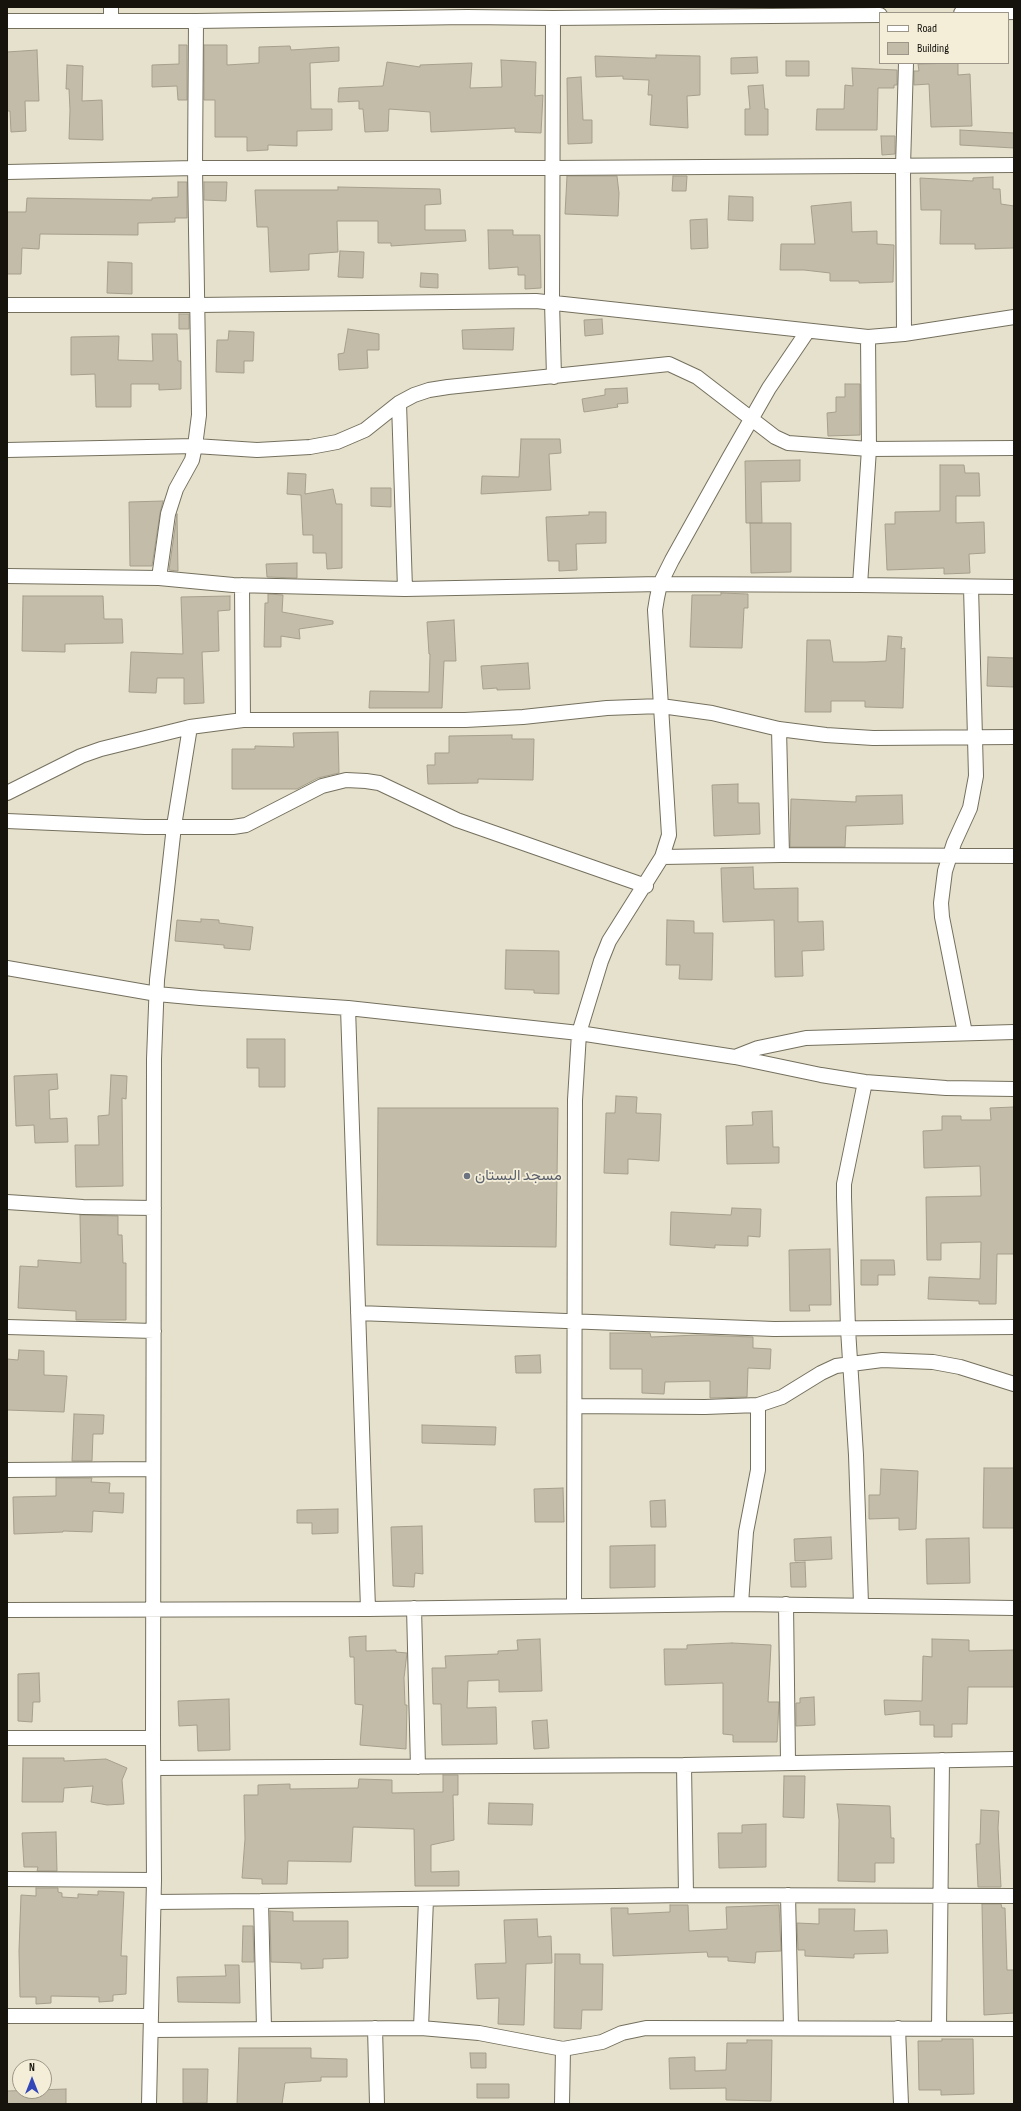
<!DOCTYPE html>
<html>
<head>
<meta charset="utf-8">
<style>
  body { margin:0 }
  #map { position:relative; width:1021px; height:2111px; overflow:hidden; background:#e6e1cc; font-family:"Sofia Sans Condensed",sans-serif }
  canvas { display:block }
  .frame { position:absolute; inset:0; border:8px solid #15130c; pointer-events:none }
  .legend { position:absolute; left:879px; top:12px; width:130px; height:52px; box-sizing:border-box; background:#f4eed9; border:1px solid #9b9687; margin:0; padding:5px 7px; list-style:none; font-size:12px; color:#15130c }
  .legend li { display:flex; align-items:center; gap:8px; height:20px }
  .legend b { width:20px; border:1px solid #9b9687 }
  .north { position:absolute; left:12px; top:2059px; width:40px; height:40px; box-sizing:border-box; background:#f4eed9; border:1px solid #9b9687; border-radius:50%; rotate:0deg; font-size:11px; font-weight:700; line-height:16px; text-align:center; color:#15130c }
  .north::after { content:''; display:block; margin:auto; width:14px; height:18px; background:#3447b9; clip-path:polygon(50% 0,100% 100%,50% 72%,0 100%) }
</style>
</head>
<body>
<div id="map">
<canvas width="1021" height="2111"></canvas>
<div class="frame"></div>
<ul class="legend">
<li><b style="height:5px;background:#fff"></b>Road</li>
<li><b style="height:11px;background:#c2bca8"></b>Building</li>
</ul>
<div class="north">N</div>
</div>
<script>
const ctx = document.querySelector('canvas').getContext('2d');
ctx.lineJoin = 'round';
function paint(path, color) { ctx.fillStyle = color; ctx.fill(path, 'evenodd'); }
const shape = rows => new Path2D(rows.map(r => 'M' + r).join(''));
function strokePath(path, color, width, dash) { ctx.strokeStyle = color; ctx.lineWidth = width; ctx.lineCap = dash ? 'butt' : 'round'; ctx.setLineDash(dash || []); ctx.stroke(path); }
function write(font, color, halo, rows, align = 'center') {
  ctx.font = font + ' "Sofia Sans Condensed",Vazirmatn,sans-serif'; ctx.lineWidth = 3.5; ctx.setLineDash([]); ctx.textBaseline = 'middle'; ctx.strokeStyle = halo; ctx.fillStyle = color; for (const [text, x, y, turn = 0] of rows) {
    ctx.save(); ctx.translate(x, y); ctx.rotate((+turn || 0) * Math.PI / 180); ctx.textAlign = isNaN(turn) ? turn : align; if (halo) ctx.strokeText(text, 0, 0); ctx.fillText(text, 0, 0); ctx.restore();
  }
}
const building = shape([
  [179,45,187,45,187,100,178,100,177,86,152,87,152,65,179,64,179,45],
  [204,45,227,45,227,65,259,63,259,47,290,46,291,50,339,47,339,61,310,63,311,109,332,109,332,130,297,131,297,146,268,145,268,150,247,151,247,137,215,137,215,100,204,100,204,45],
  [37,50,39,101,25,101,26,131,11,132,10,111,7,111,7,52,37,50],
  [656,55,700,56,700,95,687,96,688,128,650,125,652,95,648,95,649,80,623,79,623,76,596,77,595,56,650,58,656,58,656,55],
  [757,57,758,73,731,74,731,58,757,57],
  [501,60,536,62,535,96,543,95,541,133,515,132,515,128,431,132,430,112,389,109,388,131,365,132,363,109,359,109,359,101,338,102,339,88,383,86,387,62,420,67,420,65,472,63,470,88,502,87,501,60],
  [786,61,809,61,809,76,786,76,786,61],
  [958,63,958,75,970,74,972,126,931,127,929,84,914,85,914,71,919,71,918,64,958,63],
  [67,65,83,66,82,101,102,100,103,140,69,139,70,110,69,89,66,89,67,65],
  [852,68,897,70,897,85,894,85,894,88,878,88,877,130,816,130,817,109,844,109,845,85,853,86,852,68],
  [581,77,583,120,592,120,592,143,568,144,567,78,581,77],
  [763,85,765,109,768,109,768,135,745,135,745,109,750,109,748,86,763,85],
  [960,130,1014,133,1014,148,960,145,960,130],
  [881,136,895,136,895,154,882,155,881,136],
  [567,176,617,176,619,193,618,216,565,214,567,176],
  [673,176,687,176,686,191,672,191,673,176],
  [993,177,993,189,1000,189,1001,204,1014,206,1014,248,975,249,975,244,940,244,941,210,921,210,920,178,973,181,973,178,993,177],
  [178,182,187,182,187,218,175,218,175,222,138,223,138,235,40,234,39,249,22,248,21,274,7,274,7,212,26,212,27,198,152,200,152,198,178,197,178,182],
  [204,182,227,182,226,201,204,200,204,182],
  [338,187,440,189,441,204,425,205,425,230,465,230,466,241,391,246,391,243,378,243,378,221,337,221,338,252,309,254,309,270,270,272,268,227,257,227,255,190,338,190,338,187],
  [729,196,753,197,753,221,728,220,729,196],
  [851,202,852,232,877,231,877,244,894,245,893,282,859,283,859,281,830,281,830,273,804,270,780,270,781,244,815,244,811,206,851,202],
  [707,219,708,248,691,249,690,220,707,219],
  [488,230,513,230,513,235,540,235,541,288,525,289,525,275,518,275,518,267,489,269,488,230],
  [340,251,364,252,363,278,338,277,340,251],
  [108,262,132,263,132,294,107,293,108,262],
  [421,273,438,274,438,288,420,287,421,273],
  [179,314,189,314,189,329,179,329,179,314],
  [602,319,603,334,585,336,584,320,602,319],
  [514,328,513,350,463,349,462,330,514,328],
  [348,329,379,334,379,350,367,350,368,368,339,370,338,354,344,353,348,329],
  [229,331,254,332,253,361,244,361,244,373,216,372,217,340,228,340,229,331],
  [152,334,177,334,178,361,181,361,181,389,159,390,159,384,131,384,131,407,96,407,95,374,71,375,71,337,119,336,118,360,153,361,152,334],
  [845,384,860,384,860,435,828,436,827,413,836,412,836,397,845,397,845,384],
  [627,388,628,403,617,404,618,407,584,412,582,399,605,395,605,389,627,388],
  [521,439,560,439,561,453,549,454,551,490,481,494,482,476,519,477,521,439],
  [800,460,800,481,761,482,762,523,746,523,745,461,800,460],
  [940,465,964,465,965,473,979,473,980,496,956,496,956,523,984,522,985,553,969,554,970,573,944,574,944,568,887,570,885,524,895,524,895,512,940,511,940,465],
  [288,473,306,474,305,494,333,489,336,504,342,504,342,568,327,569,326,553,313,553,313,535,303,535,301,495,287,494,288,473],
  [371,488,391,488,391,507,371,506,371,488],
  [163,501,160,513,152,566,130,566,129,502,163,501],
  [589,512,606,512,606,543,576,544,577,570,559,571,559,561,548,561,546,517,589,515,589,512],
  [177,514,178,571,169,570,177,514],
  [750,523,791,523,791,572,751,573,750,523],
  [297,563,297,578,267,577,266,564,297,563],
  [721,593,748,594,748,608,744,608,742,648,690,647,692,595,721,595,721,593],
  [268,594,283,595,282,612,333,621,333,624,299,629,300,639,281,636,281,647,264,647,265,603,268,603,268,594],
  [23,596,103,596,104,619,122,619,123,643,65,644,65,652,22,651,23,596],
  [230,596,230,610,218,611,219,651,202,652,204,703,184,704,184,678,157,678,156,693,129,692,131,652,183,654,181,597,230,596],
  [454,620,456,661,444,661,442,708,369,708,370,691,429,692,430,654,429,654,427,622,454,620],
  [888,636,902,637,901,649,905,648,903,708,865,707,865,701,831,701,831,712,805,712,807,640,830,640,833,662,866,662,886,661,888,636],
  [988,657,1014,658,1014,687,987,686,988,657],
  [528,663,530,689,497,690,497,688,483,689,481,666,528,663],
  [338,732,339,773,318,778,297,789,232,789,232,749,255,749,255,746,294,747,293,733,338,732],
  [512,735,512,739,534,739,533,780,478,779,478,783,428,784,427,765,435,765,435,753,449,753,449,736,512,735],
  [738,784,738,803,759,803,760,834,714,836,712,785,738,784],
  [902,795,903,824,846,826,845,847,790,847,791,799,856,802,856,796,902,795],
  [753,867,754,889,798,888,798,922,823,921,824,950,802,951,803,976,775,977,774,920,723,922,721,868,753,867],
  [201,919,219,920,219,923,253,927,250,950,224,948,224,945,175,941,177,920,201,922,201,919],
  [667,920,694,921,694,933,713,933,712,980,679,979,680,965,666,965,667,920],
  [506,950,559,951,559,994,534,993,534,990,505,989,506,950],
  [247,1039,285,1039,285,1087,259,1087,259,1068,247,1068,247,1039],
  [57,1074,58,1089,49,1090,50,1119,67,1118,68,1142,35,1143,34,1125,16,1126,14,1076,57,1074],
  [111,1075,127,1076,126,1099,122,1098,123,1186,76,1187,75,1145,99,1145,98,1116,109,1115,111,1075],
  [616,1096,637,1097,636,1113,661,1114,659,1161,628,1159,628,1174,604,1173,606,1113,615,1113,616,1096],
  [1014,1107,1014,1254,997,1254,996,1304,979,1304,979,1301,928,1299,929,1277,980,1279,981,1242,941,1243,941,1260,927,1260,926,1197,981,1196,980,1166,924,1168,923,1131,942,1130,942,1116,961,1116,961,1120,991,1120,990,1108,1014,1107],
  [378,1108,558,1108,556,1247,377,1245,378,1108],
  [772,1111,773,1147,779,1147,779,1163,727,1164,726,1126,753,1125,752,1112,772,1111],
  [732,1208,761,1209,760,1237,748,1236,748,1246,715,1245,715,1248,670,1245,671,1212,731,1215,732,1208],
  [80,1215,118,1216,118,1235,122,1235,123,1263,126,1263,126,1320,76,1320,76,1311,18,1308,20,1266,38,1267,38,1260,81,1263,80,1215],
  [830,1249,831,1305,809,1305,810,1311,790,1311,789,1250,830,1249],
  [861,1260,894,1260,895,1275,878,1275,878,1285,861,1285,861,1260],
  [610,1333,650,1333,651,1337,698,1335,753,1337,753,1348,771,1349,770,1369,748,1368,747,1397,710,1398,710,1381,665,1382,664,1394,642,1393,642,1369,610,1369,610,1333],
  [19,1350,44,1351,44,1375,67,1376,64,1412,7,1410,7,1359,18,1360,19,1350],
  [540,1355,541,1373,516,1373,515,1356,540,1355],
  [74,1414,104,1415,103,1434,93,1434,92,1461,72,1461,74,1414],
  [422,1425,496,1427,495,1445,422,1443,422,1425],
  [984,1468,1014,1468,1014,1528,983,1528,984,1468],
  [881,1469,918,1471,916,1529,899,1530,899,1518,869,1519,869,1495,880,1495,881,1469],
  [56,1478,92,1478,91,1482,110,1483,109,1493,124,1493,123,1513,93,1511,92,1532,63,1531,63,1532,14,1534,13,1497,56,1496,56,1478],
  [563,1488,564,1522,535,1522,534,1489,563,1488],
  [665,1500,666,1527,651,1527,650,1501,665,1500],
  [338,1509,338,1533,312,1534,312,1523,297,1523,297,1510,338,1509],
  [422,1526,423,1574,415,1573,414,1587,393,1586,391,1527,422,1526],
  [831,1537,832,1559,795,1561,794,1539,831,1537],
  [969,1538,970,1583,927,1584,926,1539,969,1538],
  [655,1545,655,1587,610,1588,610,1546,655,1545],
  [805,1562,806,1587,791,1587,790,1563,805,1562],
  [366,1636,366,1651,396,1650,396,1652,407,1653,404,1678,405,1705,407,1705,406,1749,360,1745,363,1705,355,1704,354,1657,350,1657,349,1637,366,1636],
  [540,1639,542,1691,499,1692,499,1680,468,1681,467,1708,496,1707,497,1744,442,1745,441,1704,433,1704,432,1668,446,1668,445,1656,498,1654,498,1651,518,1650,517,1640,540,1639],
  [932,1639,969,1640,969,1651,1014,1650,1014,1687,968,1687,967,1724,952,1724,952,1737,934,1737,934,1725,920,1725,920,1711,885,1715,884,1700,922,1701,923,1656,932,1657,932,1639],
  [732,1643,771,1645,768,1702,779,1702,777,1742,733,1742,733,1735,723,1734,723,1683,665,1685,664,1649,687,1649,687,1645,732,1643],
  [39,1673,40,1702,33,1702,32,1722,18,1721,18,1674,39,1673],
  [814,1697,815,1725,796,1726,796,1703,800,1703,800,1698,814,1697],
  [229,1699,230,1750,198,1751,197,1725,179,1726,178,1701,229,1699],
  [547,1720,549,1748,534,1749,532,1721,547,1720],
  [23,1758,64,1758,64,1761,106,1759,127,1768,122,1780,124,1804,107,1805,91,1802,93,1786,64,1788,63,1802,22,1802,23,1758],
  [443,1775,458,1775,458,1795,453,1795,454,1840,431,1845,431,1872,459,1871,459,1886,415,1886,414,1829,353,1827,351,1862,288,1861,287,1884,262,1884,262,1879,242,1878,245,1839,244,1795,258,1795,258,1785,290,1784,290,1789,358,1788,359,1779,392,1780,392,1793,443,1792,443,1775],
  [784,1776,805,1776,804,1818,783,1817,784,1776],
  [489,1803,533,1804,532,1825,488,1824,489,1803],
  [837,1804,890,1806,891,1838,894,1838,894,1863,875,1863,875,1882,838,1881,839,1820,837,1804],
  [981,1810,999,1811,998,1828,1001,1887,978,1887,976,1844,980,1844,981,1810],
  [766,1824,766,1867,719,1868,718,1833,742,1833,742,1825,766,1824],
  [56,1832,57,1871,37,1871,38,1867,24,1867,22,1833,56,1832],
  [36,1888,58,1888,58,1892,62,1893,62,1897,78,1898,78,1894,98,1895,98,1891,124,1892,121,1956,127,1956,126,1994,113,1995,113,2001,99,2002,99,1997,51,1996,51,2003,36,2004,36,1997,20,1997,19,1951,21,1895,36,1896,36,1888],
  [982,1904,1001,1904,1002,1908,1005,1908,1007,1970,1014,1970,1014,2013,984,2015,982,1904],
  [670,1905,688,1905,689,1931,727,1929,726,1907,779,1905,781,1951,756,1952,755,1963,728,1961,728,1957,708,1957,707,1952,613,1956,611,1908,628,1908,628,1914,670,1912,670,1905],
  [819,1909,855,1909,854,1931,887,1930,888,1953,854,1954,854,1958,805,1956,805,1950,798,1950,797,1923,819,1924,819,1909],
  [270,1911,293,1912,293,1921,348,1921,348,1958,323,1959,323,1968,301,1969,301,1963,271,1962,270,1911],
  [537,1919,538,1937,551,1936,552,1963,526,1964,524,2025,498,2024,499,1998,477,1999,475,1964,506,1963,504,1920,537,1919],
  [243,1926,253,1926,254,1962,242,1962,243,1926],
  [555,1954,580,1954,580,1964,603,1964,602,2010,582,2010,581,2029,554,2028,555,1954],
  [225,1965,239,1965,240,2003,178,2002,177,1977,226,1976,225,1965],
  [942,2039,973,2039,974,2094,941,2095,941,2090,919,2090,918,2041,942,2041,942,2039],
  [747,2040,772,2040,771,2101,726,2100,726,2088,670,2089,669,2058,695,2057,695,2071,726,2070,727,2043,747,2043,747,2040],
  [239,2048,311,2048,311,2058,347,2059,347,2077,321,2077,321,2081,285,2083,282,2104,237,2104,239,2048],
  [470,2053,486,2053,486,2068,471,2068,470,2053],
  [183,2069,208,2069,207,2103,183,2103,183,2069],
  [477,2084,509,2084,509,2098,477,2098,477,2084],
  [66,2089,66,2104,7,2104,7,2091,66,2089]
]);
paint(building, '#c2bca8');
strokePath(building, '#a59f8c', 1);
const minor = shape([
  [961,13,1014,12],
  [553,18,552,302,554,377],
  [7,21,196,21,467,17,553,18,880,15],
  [111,21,111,7],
  [7,172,195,168,553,168,1014,165],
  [7,305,198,305,536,301,868,337,904,334,1014,317],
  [904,334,903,166,906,63],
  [868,337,869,449,860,585,1014,587],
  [399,403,405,589],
  [7,450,195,446,199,415,195,168,196,21],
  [7,576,159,578,168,514,176,489,192,460,195,446,257,450,310,447,337,442,365,430,399,403,414,395,429,390,448,387,669,364,697,377,775,437,788,443,869,449,1014,448],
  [159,578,233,585,405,589,660,584,860,585],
  [242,585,243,720],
  [779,729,782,855],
  [7,793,81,756,101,749,190,727],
  [7,821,145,827,233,827,246,825,322,786,346,780,366,781,379,783,457,820,646,886],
  [662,857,782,855,1014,856],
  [7,968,157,994,200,998,348,1008,579,1033,735,1057,821,1075,865,1082,946,1088,1014,1089],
  [348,1008,368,1609],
  [965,1033,942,917,941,903,945,871,954,843,970,808,976,776,971,587],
  [735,1057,758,1048,806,1038,1014,1032],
  [7,1202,83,1207,154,1208],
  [358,1313,774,1329,1014,1327],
  [7,1327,154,1331],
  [575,1406,705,1407,758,1405,782,1397,821,1373,836,1366,882,1360,933,1362,960,1367,1014,1384],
  [7,1470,153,1469],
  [741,1604,746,1532,758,1470,758,1405],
  [786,1604,788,1762],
  [861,1604,856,1455,848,1329,844,1197,844,1184,865,1082],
  [574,1605,575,1100,579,1033,601,961,609,941,662,857,669,835,655,610,657,598,660,584,672,560,729,458,769,388,807,332],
  [414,1608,418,1767],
  [7,1610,368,1609,741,1604,1014,1608],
  [7,1738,153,1738],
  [684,1765,686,1895,1014,1896],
  [154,1768,684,1765,1014,1759],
  [7,1879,154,1880],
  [788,1895,791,2027],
  [261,1901,686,1895],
  [154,1902,261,1901,264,2028],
  [7,2016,151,2016],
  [375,2028,377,2104],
  [421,2028,426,1899],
  [898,2028,901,2104],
  [939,2028,942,1760],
  [152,2030,421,2028,479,2033,563,2049],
  [149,2104,154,1880,153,1738,154,1059,157,980,174,826,190,727,243,720,465,720,523,717,607,708,661,706,712,713,779,729,826,735,873,738,1014,737],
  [562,2104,563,2049,602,2042,622,2033,646,2028,1014,2029]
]);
strokePath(minor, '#75705e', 16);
strokePath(minor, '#fff', 14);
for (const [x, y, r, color] of [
  [467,1176,4,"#6b7280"]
]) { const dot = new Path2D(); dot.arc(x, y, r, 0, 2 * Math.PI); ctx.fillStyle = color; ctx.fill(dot); strokePath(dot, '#f4eed9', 1.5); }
write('15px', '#5b616d', '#f4eed9', [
  ["مسجد البستان",475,1176]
], 'left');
</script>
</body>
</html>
